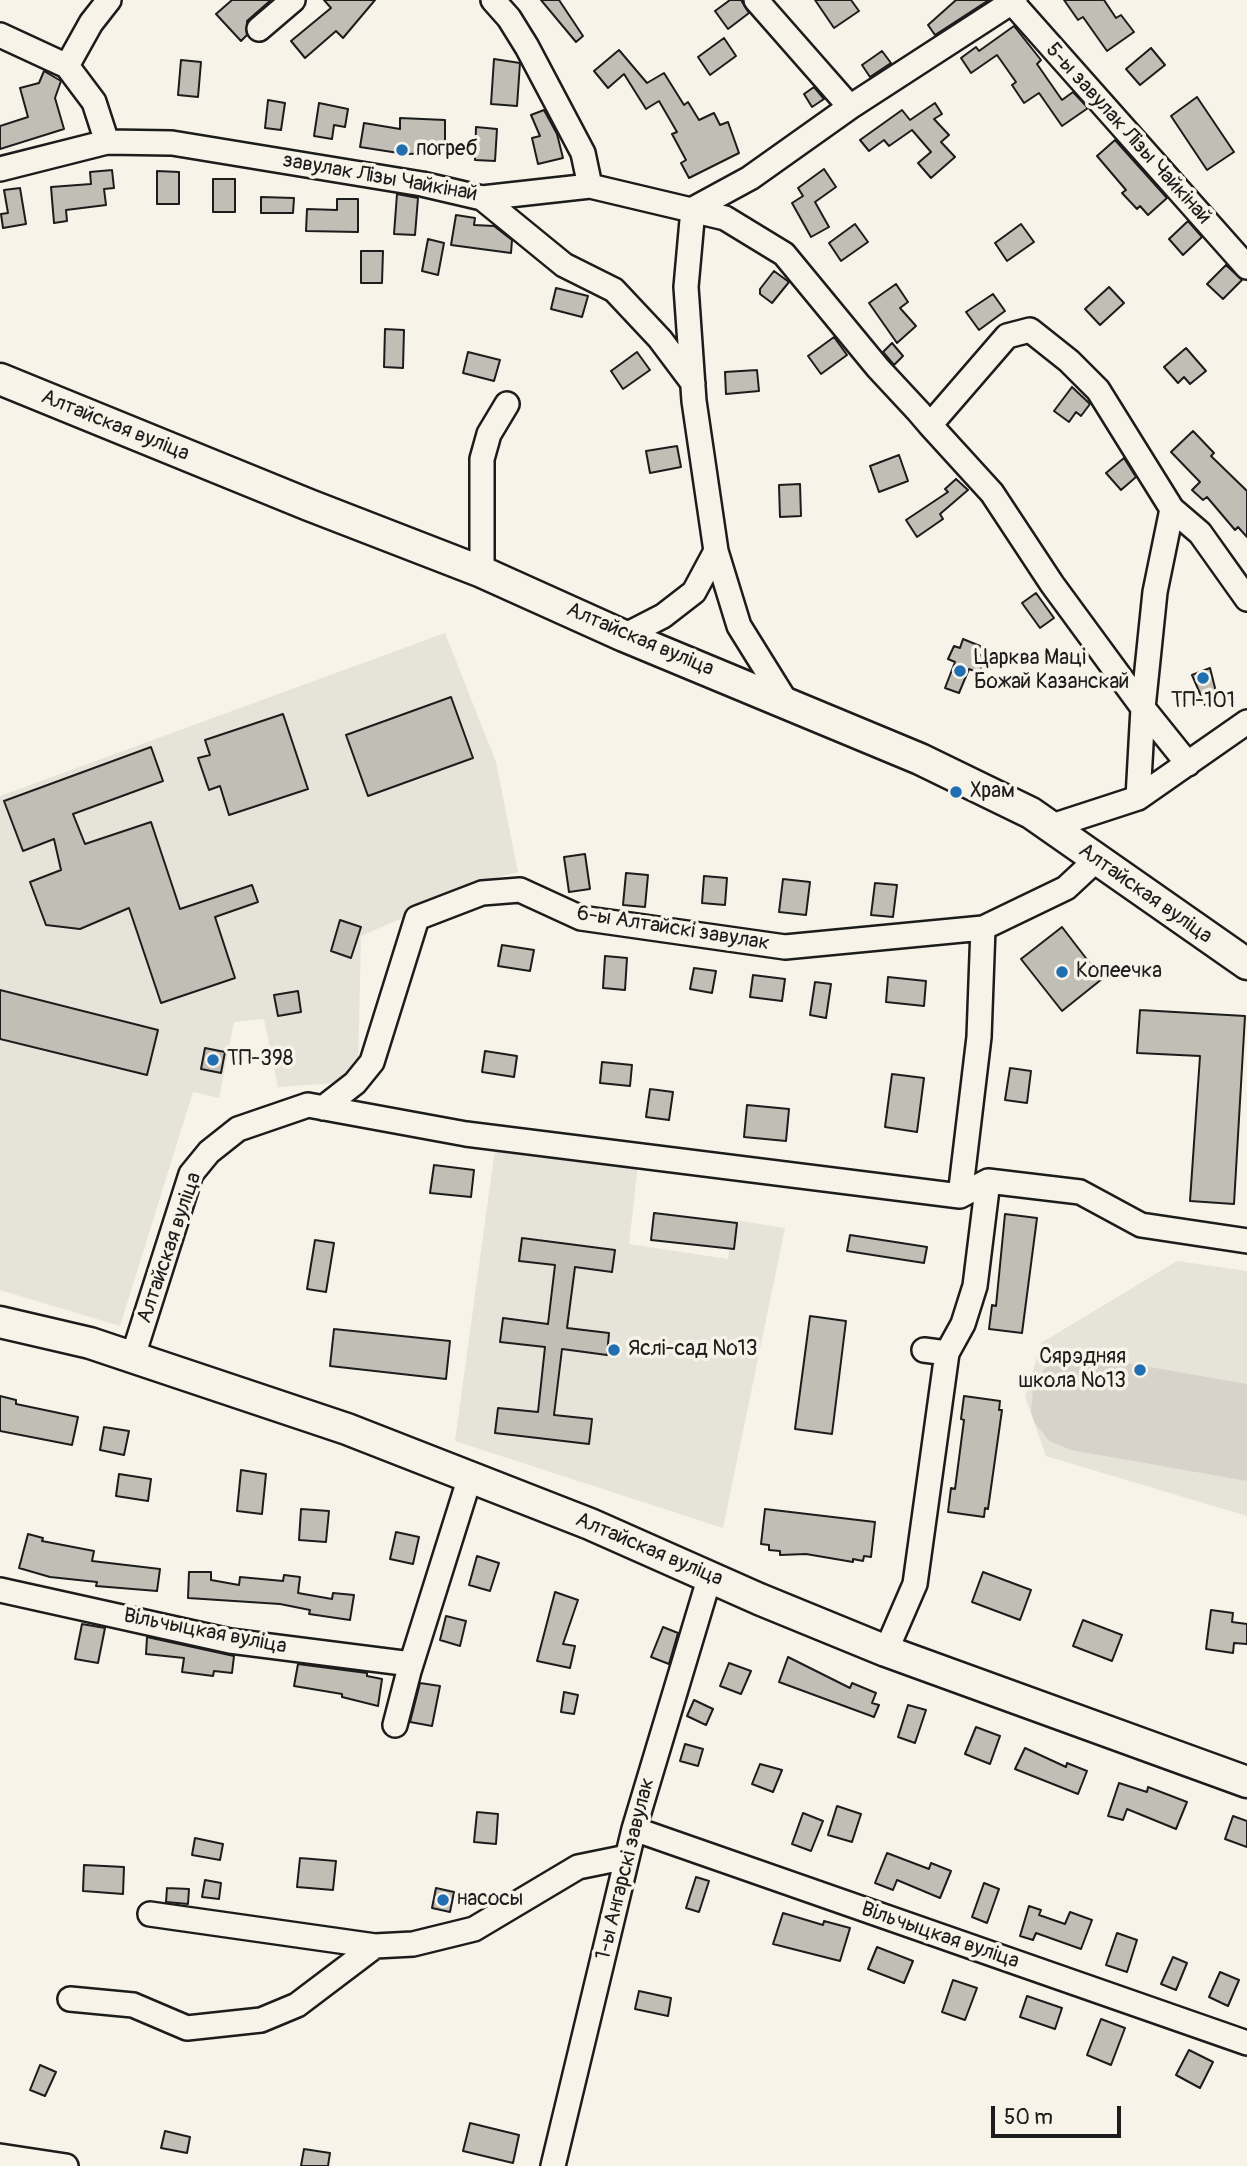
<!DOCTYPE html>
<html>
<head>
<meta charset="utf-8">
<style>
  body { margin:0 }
  #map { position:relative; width:1247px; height:2166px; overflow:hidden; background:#f7f3e8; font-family:Pangolin,sans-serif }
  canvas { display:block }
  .scale { position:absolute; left:991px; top:2106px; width:130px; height:32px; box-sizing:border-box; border:4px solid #1c1c1c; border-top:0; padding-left:9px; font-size:21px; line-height:24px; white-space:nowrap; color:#1c1c1c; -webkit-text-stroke:5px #f7f3e8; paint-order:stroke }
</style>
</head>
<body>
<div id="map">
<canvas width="1247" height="2166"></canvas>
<div class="scale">50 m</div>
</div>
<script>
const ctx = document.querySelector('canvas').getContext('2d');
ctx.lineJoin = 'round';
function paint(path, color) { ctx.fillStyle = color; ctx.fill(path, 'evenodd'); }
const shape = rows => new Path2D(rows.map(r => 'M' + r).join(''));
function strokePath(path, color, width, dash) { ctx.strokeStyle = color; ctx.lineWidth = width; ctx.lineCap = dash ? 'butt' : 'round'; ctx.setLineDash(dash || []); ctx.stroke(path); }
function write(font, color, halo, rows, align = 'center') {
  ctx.font = font + ' Pangolin,sans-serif'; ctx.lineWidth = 7; ctx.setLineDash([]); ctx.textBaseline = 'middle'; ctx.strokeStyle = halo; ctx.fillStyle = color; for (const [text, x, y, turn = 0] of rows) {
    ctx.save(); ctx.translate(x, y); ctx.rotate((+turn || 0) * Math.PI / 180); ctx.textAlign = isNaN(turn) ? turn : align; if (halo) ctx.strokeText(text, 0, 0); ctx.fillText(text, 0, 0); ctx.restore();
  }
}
paint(shape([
  [445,633,496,762,518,872,495,878,361,936,358,1069,351,1082,278,1087,264,1019,234,1022,219,1098,193,1092,120,1326,0,1290,0,796],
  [495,1149,638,1164,629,1244,728,1259,735,1220,785,1228,723,1528,455,1441],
  [1177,1261,1247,1271,1247,1516,1046,1456,1025,1397,1041,1343]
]), '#e6e3d9');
paint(shape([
  [1075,1354,1247,1384,1247,1481,1071,1450,1049,1441,1035,1423,1031,1412,1033,1389,1044,1369,1064,1357]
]), '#d7d3cb');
const building = shape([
  [232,0,271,0,247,21,247,35,241,41,216,14,232,0],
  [324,0,375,0,343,38,336,31,305,58,291,41,331,8,324,0],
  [541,0,559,0,583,36,576,42,541,0],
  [730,0,741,0,749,13,728,29,715,11,730,0],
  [815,0,851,0,859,11,834,28,815,0],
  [956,0,989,0,935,35,928,25,956,0],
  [1064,0,1104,0,1116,18,1121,15,1134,32,1107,51,1083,17,1078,20,1064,0],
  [1014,26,1041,60,1037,64,1062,100,1073,92,1088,108,1062,126,1039,93,1024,103,1012,85,1016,82,997,55,971,73,961,58,976,47,979,51,1014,26],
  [724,38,736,56,710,75,698,57,724,38],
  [1151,48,1165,65,1140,85,1126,69,1151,48],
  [619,50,647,83,664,73,684,105,688,102,699,120,714,113,720,125,728,122,739,153,689,178,681,163,686,160,672,134,677,132,659,101,646,109,624,74,608,88,594,71,619,50],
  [882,51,891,63,870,77,862,65,882,51],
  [494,59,520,63,517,106,491,104,494,59],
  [181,60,201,62,198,97,178,95,181,60],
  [44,71,61,81,55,98,64,129,0,149,0,126,28,117,20,88,39,83,44,71],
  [814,87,824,99,812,107,804,94,814,87],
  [1197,97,1234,152,1207,170,1171,116,1197,97],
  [268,100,285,103,281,130,265,128,268,100],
  [319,103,348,109,345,127,334,125,332,139,314,136,319,103],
  [935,103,942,114,934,119,949,135,941,142,955,157,931,178,918,163,931,152,912,130,889,146,884,140,869,151,860,140,902,110,910,120,935,103],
  [544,110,557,134,563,158,538,164,532,138,540,136,531,115,544,110],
  [400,118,445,120,445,153,405,154,360,147,364,123,400,129,400,118],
  [476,127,497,129,495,161,475,160,476,127],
  [1115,140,1167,198,1148,215,1140,206,1137,209,1122,193,1126,190,1097,156,1115,140],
  [824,169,836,187,815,202,829,227,811,237,792,203,803,196,798,188,824,169],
  [112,170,114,188,104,189,106,205,66,210,67,221,54,223,51,187,91,184,90,172,112,170],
  [157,171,179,172,179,204,157,204,157,171],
  [213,179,235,179,235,212,213,212,213,179],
  [20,188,26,224,3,228,1,214,8,213,4,190,20,188],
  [397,194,418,198,415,235,394,234,397,194],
  [261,197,294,198,293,213,261,213,261,197],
  [337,199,358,199,358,232,306,231,307,209,337,210,337,199],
  [456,215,475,218,474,225,494,226,512,240,511,253,451,245,456,215],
  [1188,221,1202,237,1183,255,1169,239,1188,221],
  [855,224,868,242,841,261,829,243,855,224],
  [1021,224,1034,242,1007,261,995,243,1021,224],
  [428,239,444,243,438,275,422,271,428,239],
  [361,251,383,251,382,283,361,283,361,251],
  [1226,265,1242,280,1223,299,1207,284,1226,265],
  [774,271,789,282,772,303,760,294,760,289,774,271],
  [896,284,908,302,900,308,916,326,897,343,869,303,896,284],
  [1109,287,1124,303,1100,325,1085,309,1109,287],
  [556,288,588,296,582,317,551,309,556,288],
  [993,294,1005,311,979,330,966,312,993,294],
  [385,329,404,330,403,368,384,367,385,329],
  [834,337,847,355,821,374,808,356,834,337],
  [892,343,903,356,894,365,883,352,892,343],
  [1186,348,1206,371,1190,384,1184,377,1178,383,1164,367,1186,348],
  [468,352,500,360,494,381,463,373,468,352],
  [637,352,650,370,623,389,611,371,637,352],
  [757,370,759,391,726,394,725,372,757,370],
  [1072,387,1090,404,1081,416,1076,412,1069,422,1054,411,1072,387],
  [1193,431,1214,453,1211,456,1247,491,1247,537,1238,527,1235,530,1207,497,1203,500,1192,490,1200,482,1171,452,1193,431],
  [677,446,681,467,650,473,646,451,677,446],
  [899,455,908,481,879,492,870,466,899,455],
  [1124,458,1136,477,1121,490,1106,473,1124,458],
  [956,479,968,490,940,514,943,519,917,537,906,520,948,492,945,489,956,479],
  [800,484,801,516,780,517,779,485,800,484],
  [1036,593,1054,618,1040,628,1022,603,1036,593],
  [963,639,980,646,977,654,985,657,979,673,969,669,959,693,945,688,955,662,948,659,954,646,960,648,963,639],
  [1210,668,1218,700,1205,705,1192,675,1210,668],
  [451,697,473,758,368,796,346,735,451,697],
  [283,714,308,789,229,815,220,786,209,790,198,758,210,755,205,740,283,714],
  [151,747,163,781,73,814,85,844,151,822,180,909,252,885,258,902,215,917,235,978,161,1003,129,908,80,929,46,925,30,882,61,870,54,839,23,851,4,801,151,747],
  [585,854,590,889,569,892,564,857,585,854],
  [626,873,648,875,645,907,623,905,626,873],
  [704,876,727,878,725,905,702,903,704,876],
  [783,879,810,882,806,915,779,912,783,879],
  [875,883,897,885,893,917,871,915,875,883],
  [340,920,361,927,351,958,331,951,340,920],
  [1062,927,1102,979,1062,1011,1021,959,1062,927],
  [502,945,534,950,530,971,498,966,502,945],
  [605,956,627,958,625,990,603,988,605,956],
  [694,968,716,971,712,993,690,989,694,968],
  [753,975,785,979,782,1001,750,997,753,975],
  [888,977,926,981,924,1006,886,1002,888,977],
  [815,982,831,984,826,1018,810,1015,815,982],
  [0,990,158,1030,147,1075,0,1039,0,990],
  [298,991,301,1012,278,1016,274,995,298,991],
  [1140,1010,1245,1016,1234,1204,1190,1201,1200,1056,1137,1053,1140,1010],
  [205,1048,225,1052,221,1073,201,1069,205,1048],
  [485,1051,517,1056,514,1077,482,1072,485,1051],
  [602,1062,632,1065,630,1086,600,1083,602,1062],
  [1010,1068,1031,1071,1027,1103,1005,1100,1010,1068],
  [892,1074,924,1078,917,1132,885,1127,892,1074],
  [650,1089,673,1092,669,1120,646,1117,650,1089],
  [747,1105,789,1109,786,1141,744,1137,747,1105],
  [434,1165,474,1170,471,1197,430,1193,434,1165],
  [654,1213,737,1223,734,1249,651,1240,654,1213],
  [1005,1214,1037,1218,1022,1333,989,1329,992,1305,996,1306,1005,1214],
  [850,1235,927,1247,924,1263,847,1251,850,1235],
  [522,1238,615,1250,612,1272,575,1267,567,1328,609,1333,607,1355,562,1349,554,1415,592,1419,589,1444,495,1433,498,1408,538,1412,545,1347,500,1342,503,1318,548,1324,555,1265,519,1261,522,1238],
  [315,1240,334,1243,326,1292,307,1289,315,1240],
  [810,1316,846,1321,832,1434,795,1429,810,1316],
  [334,1329,450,1341,446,1379,330,1366,334,1329],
  [0,1396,16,1400,16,1404,78,1417,72,1445,0,1431,0,1396],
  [964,1396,1000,1401,999,1410,1002,1410,988,1509,985,1508,984,1517,948,1512,951,1488,955,1489,964,1420,961,1419,964,1396],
  [104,1427,129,1431,124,1455,100,1450,104,1427],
  [241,1470,266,1474,262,1514,237,1511,241,1470],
  [119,1474,151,1479,148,1501,116,1496,119,1474],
  [301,1509,329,1511,326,1542,299,1540,301,1509],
  [765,1509,875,1522,871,1557,864,1556,863,1561,853,1559,853,1562,806,1554,780,1555,780,1551,769,1550,769,1545,761,1544,765,1509],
  [396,1532,419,1537,413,1564,390,1559,396,1532],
  [28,1534,43,1538,42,1541,94,1551,92,1561,160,1569,157,1591,96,1586,97,1582,50,1577,19,1568,28,1534],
  [477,1556,499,1563,490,1591,469,1585,477,1556],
  [189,1572,211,1572,211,1580,239,1585,240,1577,283,1581,284,1575,300,1577,298,1593,332,1599,333,1593,354,1595,350,1620,309,1614,310,1610,280,1604,188,1598,189,1572],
  [983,1572,1031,1590,1020,1620,972,1602,983,1572],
  [555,1592,578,1600,563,1644,575,1646,570,1668,537,1661,555,1592],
  [1211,1610,1233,1613,1232,1622,1247,1624,1247,1644,1234,1643,1233,1653,1206,1649,1211,1610],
  [446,1616,466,1621,460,1646,440,1640,446,1616],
  [1083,1620,1122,1635,1112,1661,1073,1646,1083,1620],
  [82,1624,105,1628,98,1663,75,1659,82,1624],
  [663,1627,678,1633,669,1664,651,1657,663,1627],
  [147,1637,234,1656,232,1673,214,1671,213,1676,182,1672,184,1658,146,1654,147,1637],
  [788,1657,850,1688,852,1683,876,1693,872,1703,879,1705,874,1717,779,1682,788,1657],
  [729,1663,751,1671,741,1694,720,1686,729,1663],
  [298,1664,367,1673,367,1676,382,1679,378,1706,342,1697,342,1694,294,1686,298,1664],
  [420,1683,440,1686,432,1726,410,1722,420,1683],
  [564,1692,578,1695,574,1714,561,1712,564,1692],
  [694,1700,713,1709,706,1725,687,1716,694,1700],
  [908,1705,926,1710,915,1743,898,1737,908,1705],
  [976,1727,1000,1736,990,1764,965,1754,976,1727],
  [685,1744,703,1749,698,1766,680,1761,685,1744],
  [1025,1748,1066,1767,1067,1763,1087,1771,1078,1794,1015,1769,1025,1748],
  [760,1764,782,1770,773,1792,752,1784,760,1764],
  [1119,1783,1147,1792,1148,1787,1187,1802,1176,1829,1127,1809,1123,1820,1108,1816,1119,1783],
  [837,1806,861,1814,852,1842,828,1835,837,1806],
  [477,1812,498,1814,496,1844,474,1842,477,1812],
  [803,1813,823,1821,811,1851,792,1844,803,1813],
  [1233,1816,1247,1821,1247,1847,1225,1839,1233,1816],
  [195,1838,223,1844,220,1860,192,1855,195,1838],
  [887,1853,929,1869,931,1863,951,1871,940,1898,897,1880,893,1890,875,1883,887,1853],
  [300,1858,336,1861,333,1890,297,1887,300,1858],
  [84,1865,124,1867,123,1894,83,1891,84,1865],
  [696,1877,709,1881,699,1912,686,1908,696,1877],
  [205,1880,221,1883,219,1899,202,1897,205,1880],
  [984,1883,999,1889,987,1923,972,1917,984,1883],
  [167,1888,189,1889,188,1904,166,1902,167,1888],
  [436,1888,454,1892,450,1912,432,1908,436,1888],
  [1029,1906,1041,1910,1039,1915,1065,1924,1070,1912,1092,1920,1081,1949,1036,1933,1033,1940,1020,1936,1029,1906],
  [783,1913,823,1925,824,1921,850,1928,840,1961,773,1944,783,1913],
  [1117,1933,1137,1940,1127,1972,1106,1965,1117,1933],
  [877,1947,913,1961,904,1983,868,1969,877,1947],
  [1173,1957,1187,1963,1176,1990,1161,1984,1173,1957],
  [1220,1972,1239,1980,1228,2006,1209,1997,1220,1972],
  [953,1980,977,1988,965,2020,942,2012,953,1980],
  [639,1991,671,1998,668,2016,635,2009,639,1991],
  [1027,1996,1062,2008,1055,2029,1020,2017,1027,1996],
  [1101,2019,1125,2028,1111,2065,1087,2055,1101,2019],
  [1189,2050,1213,2062,1200,2088,1176,2075,1189,2050],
  [40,2065,56,2072,45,2096,30,2090,40,2065],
  [470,2123,519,2135,513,2163,463,2151,470,2123],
  [165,2131,190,2137,187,2153,161,2148,165,2131],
  [304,2149,330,2153,328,2166,301,2166,304,2149]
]);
paint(building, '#c0beb5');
strokePath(building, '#1c1c1c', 2);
const minor = shape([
  [493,0,509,18,527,47,583,153,590,186],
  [756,0,850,107],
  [1010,0,1247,267],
  [259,29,293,0],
  [0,35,67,66,94,102,107,142],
  [67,66,91,23,109,0],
  [0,169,107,142,172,143,422,184,482,198,590,186,725,218,784,254,878,368,918,411,930,425,992,493,1052,584,1143,708,1155,592,1172,509,1098,390,1069,361,1030,330,1007,336,930,425],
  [482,198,564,265,614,290,660,339,693,383],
  [693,209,686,287,694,401,716,551,739,626,785,700],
  [693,209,750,178,850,107,1015,0],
  [1172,509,1200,533,1247,599],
  [482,572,482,459,489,434,507,404],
  [624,636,663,616,694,592,716,551],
  [1138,798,1143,708,1188,764],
  [1049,827,1138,798,1247,722],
  [323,1108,355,1083,372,1062,417,918,482,893,520,890,581,918,785,947,983,928,1066,888,1095,861],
  [960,1196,979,1037,983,928],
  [924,1350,947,1353],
  [132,1359,191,1174,209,1152,238,1129,308,1105,466,1134,960,1196,988,1181,1080,1192,1141,1225,1247,1241],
  [0,1590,230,1641,411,1664],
  [886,1651,915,1584,947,1353,963,1324,975,1286,988,1181],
  [395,1725,409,1671,470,1477],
  [634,1829,1247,2043],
  [150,1914,375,1946,413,1944,474,1929,578,1867,627,1857],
  [70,1999,133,2005,187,2028,261,2020,297,2005,375,1946],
  [0,2156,66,2166],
  [553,2166,634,1829,710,1576]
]);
const major = shape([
  [0,379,309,505,482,572,624,636,920,759,1031,813,1247,964],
  [0,1322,90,1343,347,1429,590,1524,759,1599,886,1651,1247,1782]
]);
strokePath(minor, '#1c1c1c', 28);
strokePath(major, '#1c1c1c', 35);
strokePath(minor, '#f7f3e8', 23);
strokePath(major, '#f7f3e8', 30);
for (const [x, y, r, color] of [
  [402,150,7,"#1f6fb2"],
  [960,671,7,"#1f6fb2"],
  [1203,678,7,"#1f6fb2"],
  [956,792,7,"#1f6fb2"],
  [1062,972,7,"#1f6fb2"],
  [213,1060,7,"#1f6fb2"],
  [614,1350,7,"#1f6fb2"],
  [1140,1370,7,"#1f6fb2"],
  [443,1900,7,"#1f6fb2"]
]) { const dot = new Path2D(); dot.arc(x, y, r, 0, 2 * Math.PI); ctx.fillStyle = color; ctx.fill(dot); strokePath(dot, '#f7f3e8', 2.5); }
write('21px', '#1c1c1c', '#f7f3e8', [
  ["5-ы завулак Лізы Чайкінай",1128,134,48],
  ["завулак Лізы Чайкінай",380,178,10],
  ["Алтайская вуліца",115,426,22],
  ["Алтайская вуліца",640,640,23],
  ["Алтайская вуліца",1145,894,35],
  ["6-ы Алтайскі завулак",673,929,9],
  ["Алтайская вуліца",170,1248,-71],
  ["Алтайская вуліца",649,1550,23],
  ["Вільчыцкая вуліца",205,1632,11],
  ["1-ы Ангарскі завулак",626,1869,-76],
  ["Вільчыцкая вуліца",940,1936,19]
]);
write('21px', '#1c1c1c', '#f7f3e8', [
  ["погреб",416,150],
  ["Царква Маці",974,659],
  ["Божай Казанскай",974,683],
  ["ТП-101",1203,702,"center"],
  ["Храм",970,792],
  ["Копеечка",1076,972],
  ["ТП-398",227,1060],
  ["Яслі-сад №13",628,1350],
  ["Сярэдняя",1126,1358,"right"],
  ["школа №13",1126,1382,"right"],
  ["насосы",457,1900]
], 'left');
</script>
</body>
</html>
